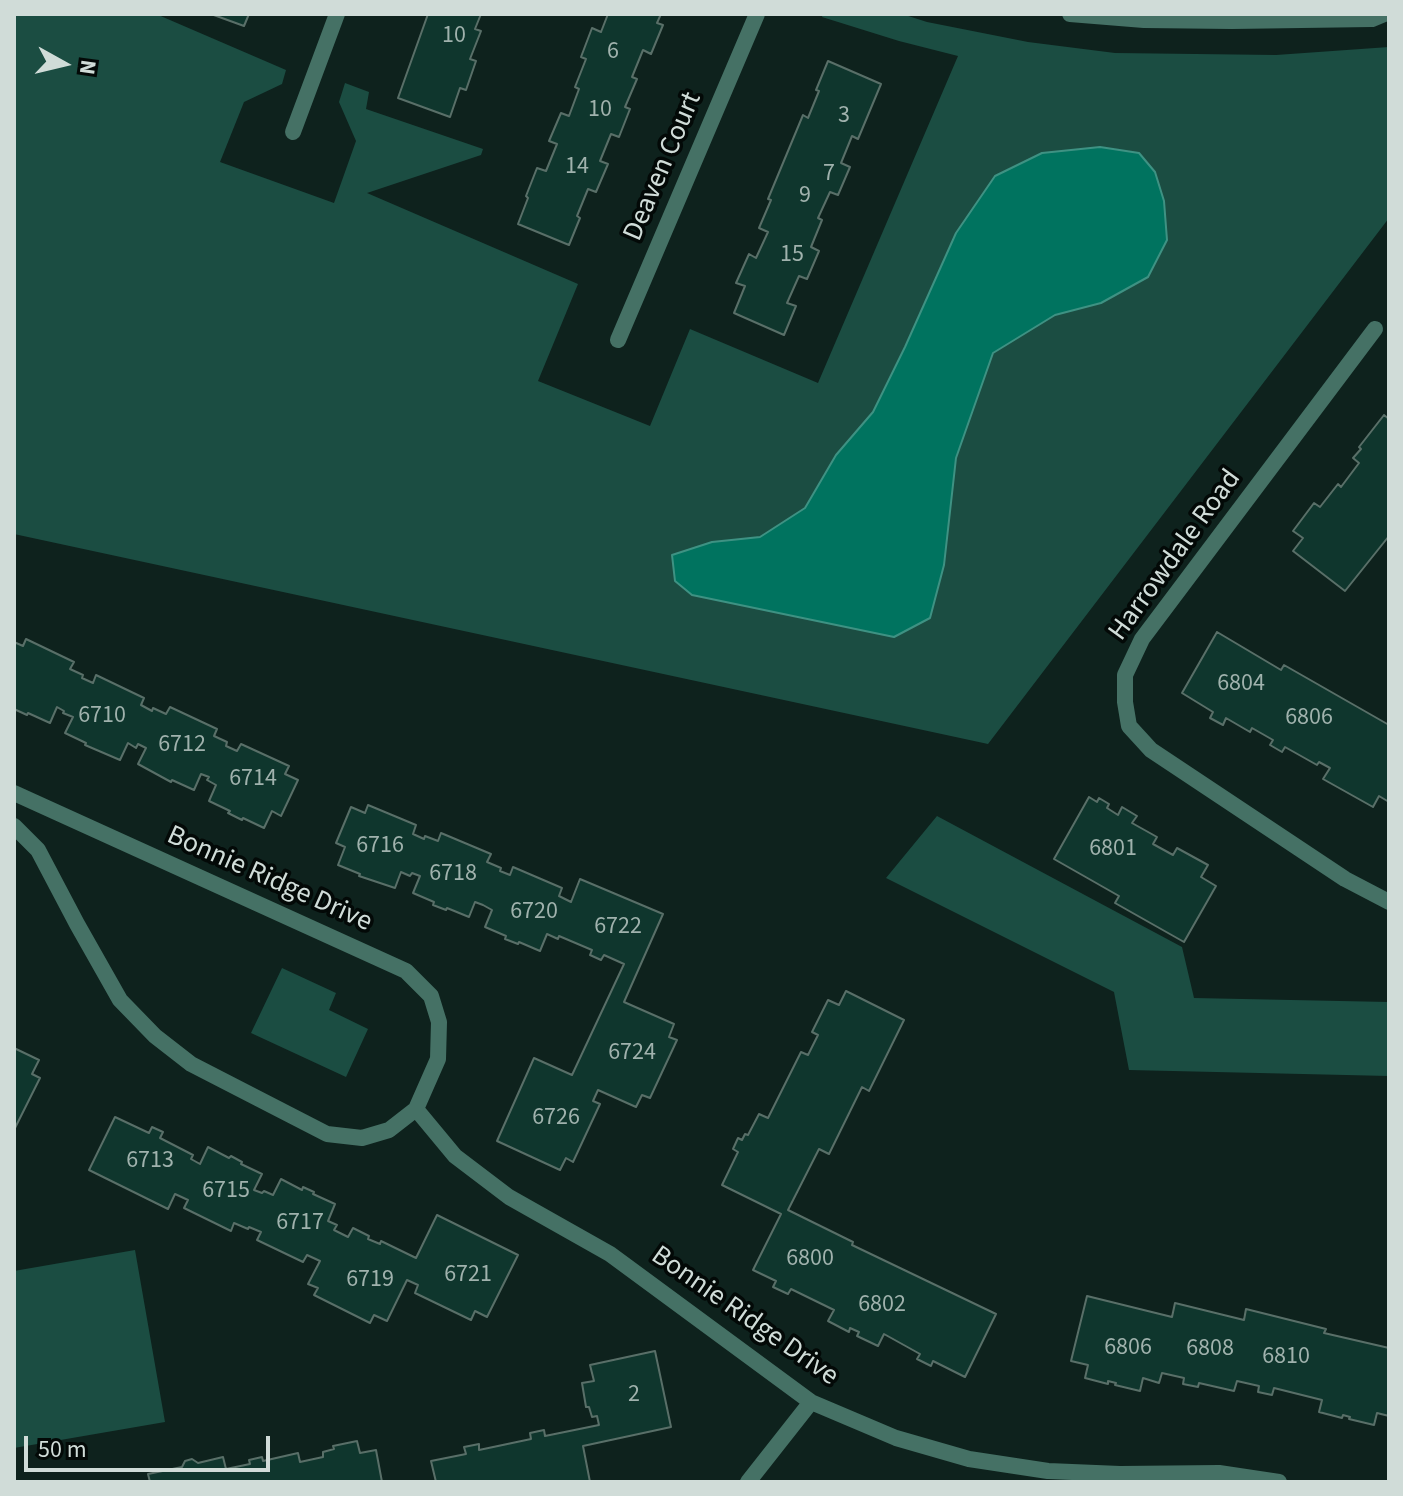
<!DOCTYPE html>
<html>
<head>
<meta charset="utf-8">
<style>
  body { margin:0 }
  #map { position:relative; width:1403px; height:1496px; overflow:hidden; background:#0e221d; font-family:"Source Sans 3",sans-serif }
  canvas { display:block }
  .frame { position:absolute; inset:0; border:16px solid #d0dcd8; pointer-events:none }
  .north { position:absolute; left:24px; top:24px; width:80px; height:80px; -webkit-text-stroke:6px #030907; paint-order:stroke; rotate:98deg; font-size:22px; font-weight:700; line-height:32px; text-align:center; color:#d0dcd8 }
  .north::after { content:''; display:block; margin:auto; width:28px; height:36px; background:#d0dcd8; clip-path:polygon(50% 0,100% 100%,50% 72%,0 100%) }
  .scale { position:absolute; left:24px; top:1436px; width:246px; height:36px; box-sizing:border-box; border:4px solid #d0dcd8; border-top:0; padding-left:10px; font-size:24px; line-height:28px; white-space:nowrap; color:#d0dcd8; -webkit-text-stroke:6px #030907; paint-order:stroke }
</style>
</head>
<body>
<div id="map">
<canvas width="1403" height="1496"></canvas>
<div class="frame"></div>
<div class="north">N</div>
<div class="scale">50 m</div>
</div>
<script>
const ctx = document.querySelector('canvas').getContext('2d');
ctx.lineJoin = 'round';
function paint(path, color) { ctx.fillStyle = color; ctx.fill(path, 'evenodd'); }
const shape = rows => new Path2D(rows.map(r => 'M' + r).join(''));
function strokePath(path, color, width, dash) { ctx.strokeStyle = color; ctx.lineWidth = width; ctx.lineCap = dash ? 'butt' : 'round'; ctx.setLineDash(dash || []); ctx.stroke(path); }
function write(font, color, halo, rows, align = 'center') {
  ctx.font = font + ' "Source Sans 3",sans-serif'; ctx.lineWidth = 7; ctx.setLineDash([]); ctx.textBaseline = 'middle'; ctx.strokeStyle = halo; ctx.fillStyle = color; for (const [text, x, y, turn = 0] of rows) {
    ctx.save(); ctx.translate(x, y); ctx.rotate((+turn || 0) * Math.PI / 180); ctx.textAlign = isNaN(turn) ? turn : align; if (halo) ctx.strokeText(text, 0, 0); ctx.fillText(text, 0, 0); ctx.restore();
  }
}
paint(shape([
  [14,14,156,14,286,70,282,84,244,102,220,162,334,203,356,141,339,102,345,83,369,92,366,109,483,149,481,155,367,193,578,284,538,381,650,426,690,329,818,383,958,56,899,41,822,17,823,14,902,14,927,22,1028,42,1115,53,1276,55,1389,47,1389,218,988,744,14,534],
  [937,816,1182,947,1194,998,1389,1002,1389,1076,1129,1070,1114,992,886,878],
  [282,968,336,993,329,1010,368,1029,346,1077,251,1033],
  [135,1250,165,1422,14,1448,14,1271]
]), '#1b4d42');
const water = shape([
  [1100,147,1139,153,1155,172,1164,201,1167,240,1148,277,1101,303,1055,315,993,353,956,458,944,565,930,618,894,637,692,595,675,581,672,555,712,542,760,537,805,508,836,455,873,412,905,347,956,233,995,176,1042,153,1100,147]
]);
paint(water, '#00735f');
strokePath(water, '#3e9283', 2);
const building = shape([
  [211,14,249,14,244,26,211,14],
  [428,14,481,14,475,29,481,31,470,59,476,61,466,90,460,88,450,117,398,98,428,14],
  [608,14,661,14,657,23,663,25,651,54,643,50,632,77,637,79,625,107,630,109,619,137,611,134,600,161,608,164,596,192,588,189,577,216,580,218,569,245,518,224,528,198,526,196,537,168,546,171,557,144,549,141,561,113,569,116,579,89,575,87,586,59,581,57,592,28,601,32,608,14],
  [828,61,881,84,858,139,852,136,841,163,850,167,838,195,830,192,818,218,822,220,811,247,819,251,807,279,799,276,787,303,796,306,784,335,734,313,745,286,736,283,749,254,756,258,768,232,759,228,771,200,768,199,803,115,808,118,819,91,816,90,828,61],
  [1384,415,1389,419,1389,536,1345,591,1293,551,1303,538,1293,531,1314,503,1320,507,1338,484,1341,487,1359,463,1353,458,1361,449,1359,447,1384,415],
  [1217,632,1281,670,1284,665,1389,725,1389,802,1379,796,1373,807,1323,779,1330,768,1319,762,1317,765,1285,747,1282,752,1270,745,1273,740,1252,728,1250,732,1226,718,1223,725,1210,718,1213,712,1182,693,1217,632],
  [26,639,74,662,70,669,83,675,82,678,93,683,96,675,144,698,141,705,152,711,153,708,166,714,170,707,217,729,214,736,227,742,226,746,237,751,241,744,289,766,285,774,298,780,281,816,272,811,264,828,243,818,242,820,228,813,230,811,209,801,216,785,207,780,209,777,201,774,194,790,172,780,171,782,138,764,146,748,138,744,136,748,128,743,120,760,85,745,86,743,65,733,73,717,63,713,64,711,57,707,50,723,28,713,27,715,14,709,14,642,23,646,26,639],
  [1089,797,1097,802,1099,798,1109,804,1107,808,1118,815,1122,807,1137,816,1132,823,1157,837,1153,844,1173,855,1177,848,1208,865,1201,877,1216,886,1184,942,1115,903,1119,896,1054,859,1089,797],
  [368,805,416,825,413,834,424,839,425,836,438,841,441,833,491,854,487,862,501,868,500,871,510,875,513,867,562,888,559,896,571,902,580,879,663,914,624,1002,674,1024,669,1037,677,1040,650,1098,642,1095,636,1107,598,1090,593,1101,600,1104,573,1162,566,1158,560,1170,497,1141,534,1058,572,1075,624,964,604,955,601,960,590,955,592,950,559,936,558,939,547,934,540,951,519,942,518,944,505,939,506,936,485,927,492,910,483,905,475,902,469,917,447,908,446,910,433,905,434,902,413,893,420,876,412,873,410,876,401,872,395,888,359,876,360,874,338,865,345,847,336,843,351,807,365,813,368,805],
  [846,991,904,1020,869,1091,862,1087,829,1154,819,1149,788,1210,853,1242,852,1245,996,1314,965,1377,933,1361,931,1366,917,1359,920,1354,884,1334,878,1346,857,1336,859,1332,850,1328,849,1332,828,1321,834,1310,791,1289,788,1294,773,1287,776,1281,753,1270,781,1214,722,1185,738,1152,733,1149,738,1138,742,1140,745,1134,748,1135,759,1114,768,1118,801,1052,808,1055,818,1035,812,1032,828,1000,839,1005,846,991],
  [14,1048,39,1060,32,1074,40,1078,14,1130,14,1048],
  [115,1117,149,1133,152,1127,163,1132,160,1138,193,1155,191,1159,200,1164,208,1147,229,1158,231,1156,242,1162,241,1164,262,1174,254,1190,262,1193,264,1191,273,1195,281,1179,302,1190,303,1187,314,1192,313,1194,335,1204,328,1221,337,1225,334,1230,348,1237,353,1228,369,1236,368,1239,380,1244,381,1241,416,1258,437,1215,518,1255,487,1317,475,1311,471,1320,415,1293,418,1285,407,1280,387,1321,374,1315,370,1323,314,1295,318,1288,308,1284,320,1261,307,1255,303,1262,257,1240,261,1232,249,1227,248,1229,234,1223,231,1231,184,1208,188,1200,175,1194,168,1209,89,1170,115,1117],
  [1087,1296,1172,1317,1175,1303,1244,1320,1246,1309,1326,1329,1324,1333,1389,1348,1389,1416,1377,1413,1374,1425,1349,1419,1350,1417,1343,1415,1342,1418,1319,1412,1322,1400,1274,1388,1272,1395,1258,1392,1259,1386,1237,1381,1234,1391,1199,1383,1198,1387,1183,1384,1184,1378,1162,1373,1159,1383,1143,1378,1140,1391,1115,1385,1116,1383,1108,1381,1108,1384,1085,1378,1088,1365,1071,1361,1087,1296],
  [655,1351,671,1427,583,1446,590,1482,436,1482,431,1461,466,1454,464,1447,479,1444,479,1450,531,1439,530,1433,544,1430,545,1436,599,1425,597,1416,592,1417,589,1407,586,1407,582,1383,594,1381,590,1365,655,1351],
  [357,1441,360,1453,376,1450,382,1482,150,1482,148,1474,182,1467,185,1461,192,1459,198,1463,223,1457,226,1469,250,1464,249,1460,262,1457,263,1461,298,1453,300,1462,323,1457,323,1452,334,1449,333,1446,357,1441]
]);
paint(building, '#0f362d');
strokePath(building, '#596f68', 2);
strokePath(shape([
  [1070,14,1144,20,1232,21,1372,19,1384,14],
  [293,132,337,14],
  [1375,329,1142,639,1125,675,1125,702,1129,726,1151,750,1345,879,1389,902],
  [618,340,757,14],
  [14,793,406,971,431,996,439,1022,438,1059,416,1109,389,1130,362,1138,327,1134,191,1064,155,1036,120,1000,77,924,38,850,14,826],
  [416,1109,455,1156,509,1197,610,1254,811,1402,896,1438,969,1459,1048,1471,1120,1474,1219,1473,1279,1482],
  [748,1482,811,1402]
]), '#457165', 16);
write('24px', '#a0b2ad', null, [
  ["10",454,37],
  ["6",613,53],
  ["10",600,111],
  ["3",844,117],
  ["14",577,168],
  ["7",829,175],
  ["9",805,197],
  ["15",792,256],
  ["6804",1241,685],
  ["6710",102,717],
  ["6806",1309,719],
  ["6712",182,746],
  ["6714",253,780],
  ["6716",380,847],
  ["6801",1113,850],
  ["6718",453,875],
  ["6720",534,913],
  ["6722",618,928],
  ["6724",632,1054],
  ["6726",556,1119],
  ["6713",150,1162],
  ["6715",226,1192],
  ["6717",300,1224],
  ["6800",810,1260],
  ["6721",468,1276],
  ["6719",370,1281],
  ["6802",882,1306],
  ["6806",1128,1349],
  ["6808",1210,1350],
  ["6810",1286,1358],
  ["2",634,1396]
]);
write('28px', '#d0dcd8', '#030907', [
  ["Deaven Court",664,167,-67],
  ["Harrowdale Road",1176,556,-54],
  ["Bonnie Ridge Drive",269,880,24],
  ["Bonnie Ridge Drive",744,1317,35]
]);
</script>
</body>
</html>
